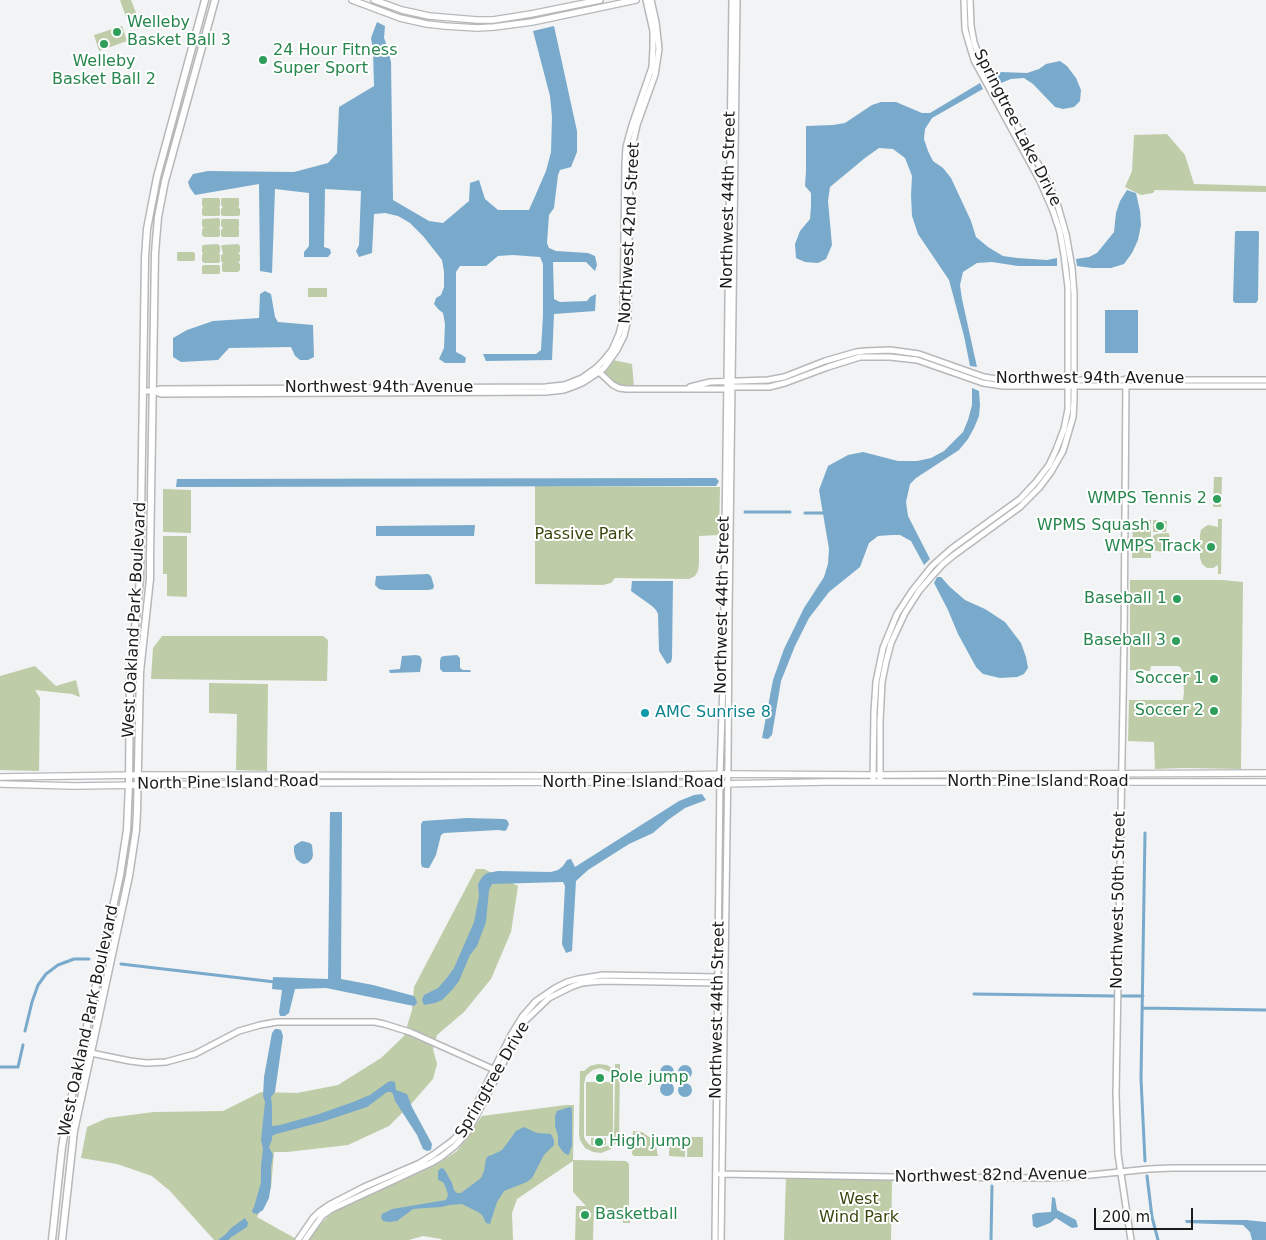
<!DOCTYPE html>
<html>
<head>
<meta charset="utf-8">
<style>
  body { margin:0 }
  #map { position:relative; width:1266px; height:1240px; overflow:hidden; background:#f1f3f5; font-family:"DejaVu Sans",sans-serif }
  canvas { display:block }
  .scale { position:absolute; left:1094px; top:1208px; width:99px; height:22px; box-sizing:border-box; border:2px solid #1a1b1b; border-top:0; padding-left:6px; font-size:15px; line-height:18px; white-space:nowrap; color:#1a1b1b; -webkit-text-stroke:4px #fff; paint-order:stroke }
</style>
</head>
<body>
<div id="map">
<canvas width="1266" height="1240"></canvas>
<div class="scale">200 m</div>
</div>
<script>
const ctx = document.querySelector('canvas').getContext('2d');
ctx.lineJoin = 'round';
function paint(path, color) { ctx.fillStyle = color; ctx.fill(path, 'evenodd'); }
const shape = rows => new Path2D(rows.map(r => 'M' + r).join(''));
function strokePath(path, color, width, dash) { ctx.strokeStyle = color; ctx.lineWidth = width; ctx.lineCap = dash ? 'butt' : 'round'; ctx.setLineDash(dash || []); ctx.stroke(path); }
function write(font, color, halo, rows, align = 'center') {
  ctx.font = font + ' "DejaVu Sans",sans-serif'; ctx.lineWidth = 4; ctx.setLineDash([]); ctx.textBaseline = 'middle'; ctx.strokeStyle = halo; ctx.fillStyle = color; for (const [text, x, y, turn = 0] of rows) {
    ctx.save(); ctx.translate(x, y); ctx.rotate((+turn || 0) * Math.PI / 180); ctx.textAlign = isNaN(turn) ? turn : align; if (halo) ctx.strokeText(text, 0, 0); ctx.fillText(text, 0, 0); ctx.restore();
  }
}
paint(shape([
  [120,0,131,0,136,13,126,17],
  [122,26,127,41,99,51,94,35],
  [1167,134,1185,155,1194,184,1266,186,1266,192,1155,190,1153,193,1141,195,1125,187,1132,171,1134,135],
  [203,198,219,198,220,199,220,206,219,207,220,209,220,215,219,216,204,216,202,215,202,209,203,207,202,205,202,199],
  [222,198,238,198,239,199,239,206,238,207,240,209,240,215,238,216,223,216,221,215,221,209,223,207,221,205,221,199],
  [219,218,220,220,220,226,219,228,220,229,220,235,219,237,204,237,202,235,202,229,204,228,202,226,202,220,203,219],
  [222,219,238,219,239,220,239,227,238,228,239,230,239,236,238,237,223,237,221,236,221,230,223,228,221,226,221,220],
  [218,244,220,246,220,252,219,253,220,255,220,261,219,263,204,263,202,261,202,255,203,253,202,252,202,246,203,245],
  [238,244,240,246,240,252,238,253,240,255,240,261,238,262,240,264,240,270,238,272,223,272,222,270,222,264,223,263,221,261,221,255,223,254,221,246,223,245],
  [178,252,193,252,195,253,195,260,193,261,178,261,177,259,177,253],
  [203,265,219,265,220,267,220,273,219,274,203,274,202,273,202,267],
  [308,288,327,288,327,297,308,297],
  [613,360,632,364,634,386,622,387,613,383,602,374],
  [1214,477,1222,477,1221,507,1213,507],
  [535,486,720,487,719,535,699,536,699,564,698,571,695,576,689,579,615,578,611,583,603,585,535,584],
  [163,489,191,490,191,533,163,532],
  [1218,519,1222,519,1221,574,1218,574,1218,565,1213,568,1207,568,1202,564,1200,558,1200,535,1201,530,1206,526,1209,525,1218,527],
  [1133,520,1151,520,1151,558,1132,558],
  [1153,520,1167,521,1166,532,1153,532],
  [1168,533,1169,534,1171,542,1168,550,1162,552,1153,550,1153,536,1156,534],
  [163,536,187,536,187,597,167,596,167,574,163,574],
  [1130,580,1223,580,1243,582,1241,769,1185,768,1155,769,1154,742,1128,741,1129,700,1183,700,1184,692,1183,672,1180,667,1178,666,1151,666,1150,671,1130,670],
  [162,636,323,636,328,640,327,681,151,679,153,648],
  [35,666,56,686,76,680,80,697,72,694,35,690,40,698,39,771,0,770,0,676],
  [209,683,268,684,267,771,236,770,237,714,209,713],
  [476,869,484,869,518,886,511,932,491,979,464,1012,437,1035,433,1049,437,1064,433,1079,412,1103,389,1126,348,1145,287,1152,274,1152,271,1188,257,1217,298,1240,214,1240,170,1191,152,1176,117,1164,81,1158,87,1127,107,1118,154,1112,223,1111,261,1092,297,1093,338,1085,381,1058,404,1036,412,1010,414,987],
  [598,1064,607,1065,615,1070,615,1064,620,1064,619,1139,611,1149,601,1153,593,1152,585,1148,580,1140,579,1134,580,1071,584,1071,590,1066],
  [600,1068,608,1071,613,1076,615,1080,614,1132,613,1140,610,1144,607,1146,599,1148,591,1146,586,1141,584,1137,584,1084,586,1076,589,1073,593,1070],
  [586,1082,613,1082,613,1136,586,1136],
  [566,1105,574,1105,573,1160,626,1161,629,1164,629,1210,623,1211,631,1211,630,1223,623,1223,623,1216,594,1207,593,1240,575,1240,576,1206,586,1206,573,1192,573,1161,517,1199,512,1213,513,1240,442,1240,441,1239,423,1236,409,1240,309,1240,317,1227,331,1214,348,1203,439,1163,457,1151,482,1116],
  [633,1131,642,1132,652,1139,656,1146,658,1156,634,1156,632,1154],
  [670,1136,685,1136,685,1157,669,1156],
  [688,1137,703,1137,703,1157,687,1157],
  [591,1138,606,1138,606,1145,591,1145],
  [786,1178,892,1179,891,1240,784,1240]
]), '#bfcca8');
paint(shape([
  [377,22,385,26,384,38,387,46,391,62,393,200,429,221,443,223,469,201,470,183,479,180,485,199,498,210,529,210,546,171,551,152,552,117,550,96,533,31,554,26,577,131,577,152,571,167,560,170,558,175,554,208,549,215,547,243,549,248,556,251,588,253,595,256,597,265,595,271,586,262,553,262,554,299,560,302,587,301,590,297,596,294,595,311,554,314,552,360,486,361,483,354,536,354,541,350,543,315,543,264,540,257,513,255,498,256,486,266,460,266,456,272,456,352,462,355,466,358,465,363,445,363,439,359,444,348,445,324,443,313,438,309,434,304,436,298,441,295,444,287,444,272,442,260,423,236,410,223,398,216,385,213,374,214,372,253,359,257,356,251,359,245,361,191,325,189,324,247,330,249,331,253,328,257,304,257,304,252,309,246,309,193,275,189,272,273,260,271,259,184,195,195,190,188,188,182,193,174,208,171,294,172,328,163,337,153,339,107,374,86,373,49,371,38],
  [1060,61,1067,66,1076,78,1081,90,1080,101,1074,107,1063,109,1055,107,1033,84,1024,78,1011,79,1001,83,997,76,1001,72,1027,73,1039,69,1046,64],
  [980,83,983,89,932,118,925,129,924,139,928,151,933,161,943,168,951,178,971,221,976,237,988,247,1003,256,1017,258,1047,260,1057,258,1057,266,1018,266,992,262,977,263,963,272,960,285,962,299,977,367,970,366,964,336,949,280,918,234,912,216,911,195,912,176,905,158,893,149,879,148,865,158,830,187,828,201,832,245,826,259,818,263,805,262,796,258,795,244,800,231,810,219,811,206,811,193,805,186,806,171,806,126,833,125,845,123,872,105,881,102,896,102,922,113,930,113],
  [1127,190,1136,193,1140,211,1141,225,1138,240,1132,253,1124,264,1111,268,1092,268,1077,266,1076,259,1089,257,1097,253,1114,232,1116,213,1120,201],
  [1236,231,1258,231,1259,232,1258,300,1256,303,1235,303,1233,301,1235,232],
  [265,291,271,294,275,317,278,322,313,325,314,357,308,360,300,360,295,356,291,347,229,348,218,360,181,362,173,357,173,338,187,330,213,321,259,318,260,294],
  [1105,310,1138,310,1138,353,1105,353],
  [972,388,979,391,980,405,979,416,974,428,968,439,959,450,916,478,910,484,906,502,908,516,930,559,924,565,911,541,900,535,892,535,878,536,869,543,860,567,829,592,809,618,795,646,781,681,772,735,768,739,762,738,773,680,784,649,804,608,824,577,828,564,829,549,819,490,828,466,848,455,863,452,898,461,917,461,931,458,944,451,963,432,968,420,972,405],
  [706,478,716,478,719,481,718,483,716,486,176,487,177,479],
  [475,525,474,536,376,536,376,526],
  [428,574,431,576,434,586,433,589,428,590,384,590,379,589,375,585,376,576],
  [937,577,941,577,950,587,965,600,985,609,1005,622,1021,643,1026,657,1028,668,1024,674,1017,677,1000,678,983,674,976,667,958,634,948,610,934,583],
  [632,581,673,581,672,658,671,662,667,664,659,651,658,614,656,610,652,606,631,591],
  [416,655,420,656,422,660,420,672,390,673,389,670,400,669,402,656],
  [457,655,460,658,460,668,463,670,470,670,471,672,443,672,440,669,440,661,441,657,444,656],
  [702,794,706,800,685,808,668,820,653,833,629,844,588,870,576,881,572,951,566,953,562,944,565,886,563,882,492,884,489,890,486,922,477,946,470,955,459,981,453,989,442,1000,435,1003,424,1005,422,1000,424,995,438,988,446,979,454,968,474,922,479,896,478,884,482,877,487,873,498,871,551,872,558,870,563,866,567,860,571,859,575,867,679,801,694,795],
  [330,812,342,812,341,979,373,985,414,996,416,999,417,1003,414,1006,326,988,295,989,289,1013,285,1016,280,1016,279,1012,282,990,272,989,273,977,328,979],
  [467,818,504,819,507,820,509,824,507,829,505,831,498,830,444,833,441,835,436,855,429,868,426,868,422,867,421,863,421,824,423,821],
  [302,841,310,843,312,845,313,855,312,859,308,863,304,864,301,863,296,859,294,852,294,846,298,843],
  [275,1029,278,1029,281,1030,283,1036,275,1092,271,1097,272,1105,272,1126,280,1125,316,1115,353,1102,370,1095,388,1082,391,1081,395,1082,396,1090,407,1094,412,1107,432,1144,431,1150,427,1151,423,1149,417,1135,395,1101,393,1094,391,1092,387,1092,367,1107,322,1122,276,1134,272,1136,272,1140,269,1147,273,1155,271,1168,271,1184,269,1198,263,1210,257,1214,253,1213,252,1210,254,1207,261,1182,261,1166,263,1149,261,1140,265,1102,263,1096,264,1077,272,1033],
  '660 1072a7 7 0 1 1 14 0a7 7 0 1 1-14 0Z',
  '678 1072a7 7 0 1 1 14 0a7 7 0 1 1-14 0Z',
  '660 1089a7 7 0 1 1 14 0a7 7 0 1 1-14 0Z',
  '678 1090a7 7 0 1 1 14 0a7 7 0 1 1-14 0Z',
  [571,1107,572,1111,572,1146,569,1154,568,1155,564,1153,558,1145,558,1136,555,1126,555,1116,557,1111,566,1108],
  [524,1127,537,1133,551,1134,554,1140,554,1145,544,1155,532,1178,527,1182,504,1191,497,1202,490,1224,486,1223,482,1215,478,1212,462,1204,450,1205,441,1207,413,1209,397,1221,389,1222,383,1221,381,1218,382,1214,392,1209,446,1200,448,1195,446,1188,443,1182,438,1180,438,1171,441,1168,444,1169,446,1172,452,1183,454,1190,457,1193,461,1193,481,1178,484,1171,486,1159,488,1156,492,1155,502,1150,516,1131],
  [1052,1197,1055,1198,1057,1210,1076,1220,1078,1227,1072,1228,1056,1218,1050,1223,1037,1228,1033,1226,1032,1215,1036,1213,1051,1212],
  [245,1218,248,1223,247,1227,230,1238,229,1240,218,1240,226,1234,231,1228],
  [1185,1220,1246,1220,1266,1222,1266,1240,1252,1240,1250,1232,1243,1225,1186,1223]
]), '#79aacc');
strokePath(shape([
  [745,512,790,512],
  [805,513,824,513],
  [121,964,275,982],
  [974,994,1114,996],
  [1120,996,1143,996],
  [1142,1008,1266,1010],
  [25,1031,32,1002,38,985,46,974,58,965,74,959,89,959],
  [0,1067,18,1067,23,1045],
  [1145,1161,1141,1079,1145,833],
  [1147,1176,1152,1217,1158,1240],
  [991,1240,992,1186]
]), '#79aacc', 3);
const tertiary = shape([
  [598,371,613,385,619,388,626,389,726,389,732,387,769,387,785,383,828,367,860,357,890,357,917,360,983,383,1003,386,1266,386],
  [1126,379,1124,646,1116,1094,1118,1154,1131,1240],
  [690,387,710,382,768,380,784,377,825,361,856,352,865,351,890,350,919,354,984,377,1003,380,1266,380],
  [143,391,153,391,161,394,546,392,564,390,575,386,584,382,599,372,604,368,617,350,624,336,628,319,630,165,632,147,637,125,655,75,659,49,656,22,651,0],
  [153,391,161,389,545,387,564,385,572,382,582,378,596,368,603,361,612,350,619,334,623,319,625,164,626,147,632,125,652,67,653,48,653,31,646,0],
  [873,779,874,712,876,682,883,648,897,614,912,591,932,566,951,549,1020,499,1036,482,1049,465,1056,450,1064,429,1068,409,1068,287,1064,255,1060,232,1053,211,1040,181,974,60,968,40,965,29,964,0],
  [880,779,880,721,882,682,886,662,891,643,905,613,919,591,932,576,943,564,954,555,1020,507,1039,488,1051,472,1063,451,1073,417,1074,400,1074,294,1072,268,1066,234,1057,203,1047,180,980,59,974,42,971,26,970,0],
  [81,1051,130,1061,146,1063,166,1062,195,1054,239,1031,260,1025,277,1022,375,1022,384,1024,410,1032,495,1070],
  [720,1174,894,1177,1043,1178,1071,1177,1149,1169,1172,1168,1266,1168],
  [298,1240,313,1218,319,1212,329,1205,364,1187,420,1163,433,1155,452,1141,458,1135,470,1117,511,1035,522,1017,536,1001,555,988,567,982,578,979,603,975,718,977,721,978],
  [305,1240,322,1216,332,1209,431,1163,441,1157,455,1146,467,1133,473,1122,499,1072,516,1036,526,1020,549,998,571,987,582,983,591,982,603,981,718,983,720,982],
  [715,1240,720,774,723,682,732,0],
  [721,1240,728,761,729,613,737,0]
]);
const secondary = shape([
  [352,0,400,18,427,24,445,26,477,28,494,27,532,22,636,0],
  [374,0,402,10,429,16,477,20,493,20,531,14,600,0],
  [0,777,138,775,633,776,728,774,873,775,1266,773],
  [0,784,74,786,288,783,609,782,720,784,825,782,1266,782]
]);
const primary = shape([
  [52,1240,62,1147,67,1118,120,875,127,830,129,784,130,676,140,579,145,258,147,229,157,177,205,0],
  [62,1240,74,1131,129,876,136,830,137,811,140,672,150,579,150,557,155,253,158,217,165,181,215,0]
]);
strokePath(tertiary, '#b6b8ba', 8);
strokePath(secondary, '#b6b8ba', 8);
strokePath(primary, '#b6b8ba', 9);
strokePath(tertiary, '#fff', 5);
strokePath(secondary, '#fff', 5.5);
strokePath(primary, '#fff', 6);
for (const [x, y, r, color] of [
  [117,32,5,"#2e9e5b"],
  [104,44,5,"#2e9e5b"],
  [263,60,5,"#2e9e5b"],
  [1217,499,5,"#2e9e5b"],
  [1160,526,5,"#2e9e5b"],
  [1211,547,5,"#2e9e5b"],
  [1177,599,5,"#2e9e5b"],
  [1176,641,5,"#2e9e5b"],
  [1214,679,5,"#2e9e5b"],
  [1214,711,5,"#2e9e5b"],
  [645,713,5,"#0f9aa8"],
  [600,1078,5,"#2e9e5b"],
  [599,1142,5,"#2e9e5b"],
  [585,1215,5,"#2e9e5b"]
]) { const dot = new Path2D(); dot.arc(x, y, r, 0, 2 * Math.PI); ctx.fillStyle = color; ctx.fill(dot); strokePath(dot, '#fff', 2); }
write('16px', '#27864d', '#fff', [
  ["Welleby",127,23,"left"],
  ["Basket Ball 3",127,41,"left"],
  ["24 Hour Fitness",273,51,"left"],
  ["Super Sport",273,69,"left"],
  ["Welleby",104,62,"center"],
  ["Basket Ball 2",104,80,"center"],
  ["WMPS Tennis 2",1207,499],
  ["WPMS Squash",1150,526],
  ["WMPS Track",1201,547],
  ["Baseball 1",1167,599],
  ["Baseball 3",1166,641],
  ["Soccer 1",1204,679],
  ["Soccer 2",1204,711],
  ["Pole jump",610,1078,"left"],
  ["High jump",609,1142,"left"],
  ["Basketball",595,1215,"left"]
], 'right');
write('16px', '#1a1b1b', '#fff', [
  ["Springtree Lake Drive",1017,128,63],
  ["Northwest 44th Street",729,200,-89],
  ["Northwest 42nd Street",630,233,-87],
  ["Northwest 94th Avenue",1090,379],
  ["Northwest 94th Avenue",379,388],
  ["Northwest 44th Street",723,605,-89],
  ["West Oakland Park Boulevard",135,620,-87],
  ["North Pine Island Road",1038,782],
  ["North Pine Island Road",228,783,-1],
  ["North Pine Island Road",633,783],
  ["Northwest 50th Street",1119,900,-89],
  ["Northwest 44th Street",718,1010,-89],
  ["West Oakland Park Boulevard",89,1021,-78],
  ["Springtree Drive",493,1080,-60],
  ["Northwest 82nd Avenue",991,1176,-1]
]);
write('16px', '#37470d', '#fff', [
  ["Passive Park",584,535],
  ["West",859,1200],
  ["Wind Park",859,1218]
]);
write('16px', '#0d838f', '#fff', [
  ["AMC Sunrise 8",655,713]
], 'left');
</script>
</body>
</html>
